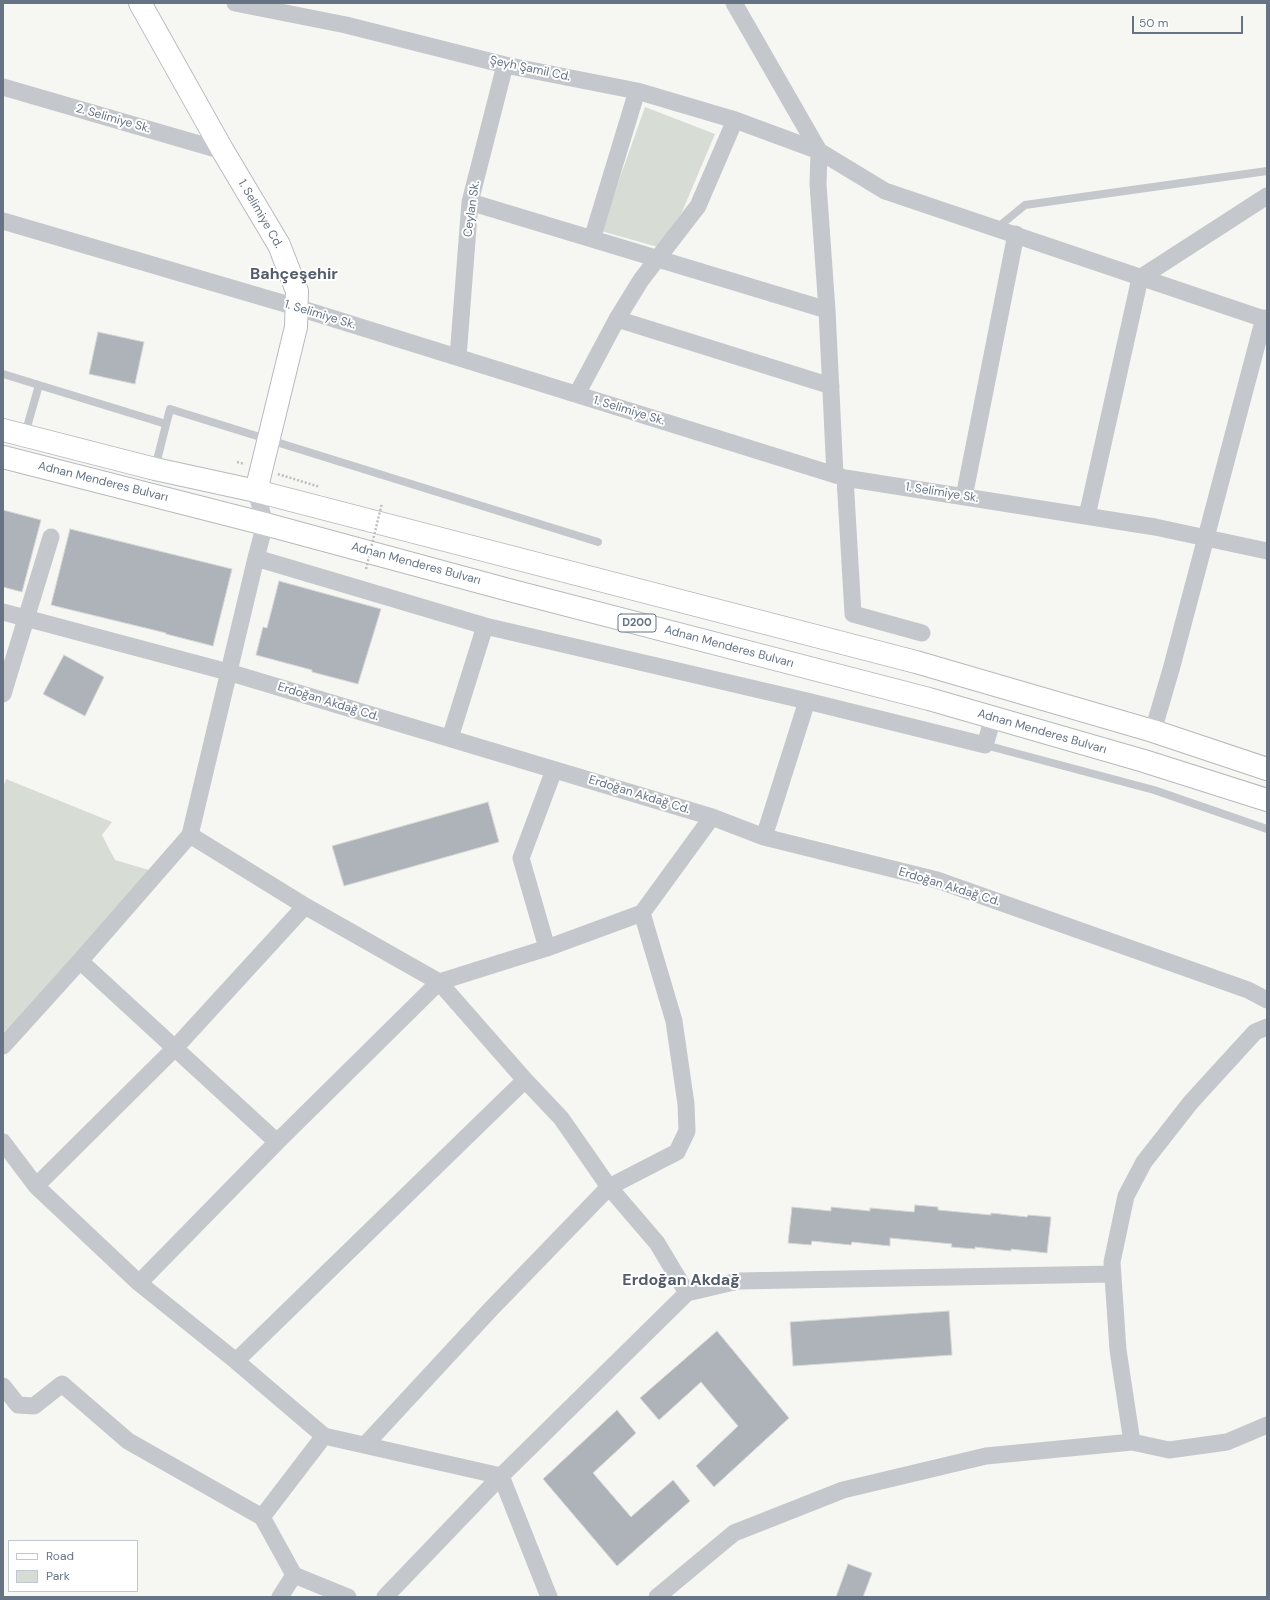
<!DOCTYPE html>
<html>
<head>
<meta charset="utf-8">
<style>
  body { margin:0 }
  #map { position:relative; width:1270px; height:1600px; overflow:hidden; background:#f6f6f3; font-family:"DM Sans",sans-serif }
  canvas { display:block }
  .frame { position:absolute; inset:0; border:4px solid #657384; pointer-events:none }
  .legend { position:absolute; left:8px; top:1540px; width:130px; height:52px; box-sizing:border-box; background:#fff; border:1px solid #c1c7ce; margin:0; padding:5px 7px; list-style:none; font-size:12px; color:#657384 }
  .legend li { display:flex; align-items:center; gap:8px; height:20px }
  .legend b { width:20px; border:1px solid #c1c7ce }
  .scale { position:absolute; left:1132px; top:16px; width:111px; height:18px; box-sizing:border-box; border:2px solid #657384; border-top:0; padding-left:5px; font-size:12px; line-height:14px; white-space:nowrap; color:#657384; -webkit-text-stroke:3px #fff; paint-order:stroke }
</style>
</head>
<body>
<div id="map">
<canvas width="1270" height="1600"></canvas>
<div class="frame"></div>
<ul class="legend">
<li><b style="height:5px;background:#fff"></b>Road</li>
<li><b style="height:11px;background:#d7ddd4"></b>Park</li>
</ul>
<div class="scale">50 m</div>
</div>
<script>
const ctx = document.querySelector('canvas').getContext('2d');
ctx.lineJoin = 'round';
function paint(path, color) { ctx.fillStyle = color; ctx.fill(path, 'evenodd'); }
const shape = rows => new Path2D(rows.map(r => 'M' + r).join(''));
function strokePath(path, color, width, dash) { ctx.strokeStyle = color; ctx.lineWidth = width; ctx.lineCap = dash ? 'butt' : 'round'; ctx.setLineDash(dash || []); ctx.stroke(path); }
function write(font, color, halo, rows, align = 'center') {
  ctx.font = font + ' "DM Sans",sans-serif'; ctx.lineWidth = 4; ctx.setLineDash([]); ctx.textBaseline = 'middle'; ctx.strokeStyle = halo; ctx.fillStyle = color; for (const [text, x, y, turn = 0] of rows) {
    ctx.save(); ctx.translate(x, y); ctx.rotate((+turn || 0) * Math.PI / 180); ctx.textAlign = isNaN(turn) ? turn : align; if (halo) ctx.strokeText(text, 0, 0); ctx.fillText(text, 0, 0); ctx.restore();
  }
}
paint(shape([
  [645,107,715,134,682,212,658,247,601,231],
  [6,779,112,822,102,835,115,860,152,871,3,1033,3,788]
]), '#d7ddd4');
const building = shape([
  [98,332,144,342,135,384,89,374,98,332],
  [3,510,41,520,22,592,3,587,3,510],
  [70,529,232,569,213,646,166,634,166,633,51,605,70,529],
  [279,581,381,609,358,684,312,672,312,670,256,655,263,627,267,628,279,581],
  [64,655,104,677,85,716,43,694,64,655],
  [488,802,499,842,344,886,332,846,488,802],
  [915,1205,938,1207,938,1210,991,1215,991,1213,1027,1217,1028,1215,1051,1217,1047,1253,1011,1249,1011,1251,975,1247,975,1249,951,1247,952,1244,890,1238,890,1246,852,1242,851,1245,812,1241,811,1245,788,1243,792,1207,831,1211,831,1207,870,1211,870,1208,914,1212,915,1205],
  [949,1311,952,1355,793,1366,790,1322,949,1311],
  [717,1331,789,1418,714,1487,696,1466,738,1426,701,1382,659,1420,640,1398,717,1331],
  [617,1410,636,1433,593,1473,631,1517,673,1480,690,1501,617,1566,543,1479,617,1410],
  [848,1564,872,1573,863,1597,836,1597,848,1564]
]);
paint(building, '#adb3b9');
strokePath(building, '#d7d8d5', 1);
const secondary = shape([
  [140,3,223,151,279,245,297,291,296,327,256,491]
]);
const highway = shape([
  [3,430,155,469,256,491,916,662,1153,731,1267,769],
  [3,457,265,524,509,590,929,699,1144,761,1267,800]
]);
strokePath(secondary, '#b6bac0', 24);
strokePath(highway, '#b7b9bd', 24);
strokePath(shape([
  [237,462,245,464],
  [278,474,320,487]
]), '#bcbec0', 2.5, [2, 2]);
strokePath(shape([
  [997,228,1025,205,1267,171],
  [3,374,166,424],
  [25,434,39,385],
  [155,468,170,409,598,542],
  [985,745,1154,790,1267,829]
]), '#c4c7cb', 8);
strokePath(shape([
  [235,3,346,25,505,65,637,91,735,120,819,151],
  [734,3,819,151,885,191,1267,320],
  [3,87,223,151],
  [819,151,818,184,827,310,835,475],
  [470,202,827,310],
  [3,221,296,307,845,478,1155,527,1267,551],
  [592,239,637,91],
  [617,319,831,386],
  [458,357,470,202,505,65],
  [577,394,617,319,641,280,698,206,735,120],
  [845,478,853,614,922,633],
  [964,497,1016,234],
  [1087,516,1140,278,1267,196],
  [256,558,485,626],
  [3,612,228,672,712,817,764,837,937,880,1248,990,1267,1000],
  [3,694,51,537],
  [1153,731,1172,666,1264,318],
  [450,738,485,626,807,701,985,745,993,718],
  [190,835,256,558,265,524,256,491],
  [764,837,807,701],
  [547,948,521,858,554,770],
  [80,961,277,1142,439,982,525,1080,561,1118,609,1187,657,1243,687,1293],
  [3,1046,80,961,190,835,305,906,439,982,547,948,642,913,712,817],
  [3,1142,36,1186,139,1283,236,1361,525,1080],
  [36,1186,175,1048,305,906],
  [139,1283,277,1142],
  [236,1361,324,1436],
  [3,1386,18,1405,34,1406,62,1384,128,1441,262,1517],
  [1132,1442,1118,1350,1112,1262,1126,1196,1144,1162,1191,1102,1255,1032,1267,1027],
  [365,1445,490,1310,609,1187,677,1152,687,1131,686,1104,674,1021,642,913],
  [501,1476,549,1597],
  [294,1575,262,1517,324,1436,501,1476],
  [280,1597,294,1575,348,1597],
  [385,1597,501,1476,687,1293,738,1281,1113,1274],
  [657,1597,734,1533,843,1490,986,1456,1132,1442,1169,1450,1227,1442,1267,1425]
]), '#c4c7cb', 17);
strokePath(secondary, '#fff', 22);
strokePath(highway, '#fff', 22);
strokePath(shape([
  [366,569,382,503]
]), '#bcbec0', 2.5, [2, 2]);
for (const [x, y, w] of [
  [637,623,38]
]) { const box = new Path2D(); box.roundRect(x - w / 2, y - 9, w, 18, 3); ctx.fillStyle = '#fff'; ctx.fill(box); strokePath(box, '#657384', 1); }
write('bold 11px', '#657384', null, [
  ["D200",637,623]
]);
write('12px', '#657384', '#fff', [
  ["Şeyh Şamil Cd.",530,69,12],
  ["2. Selimiye Sk.",113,119,16],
  ["Ceylan Sk.",472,209,-82],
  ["1. Selimiye Cd.",260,214,60],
  ["1. Selimiye Sk.",320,315,17],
  ["1. Selimiye Sk.",629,411,17],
  ["Adnan Menderes Bulvarı",103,482,14],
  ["1. Selimiye Sk.",942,493,9],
  ["Adnan Menderes Bulvarı",416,564,15],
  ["Adnan Menderes Bulvarı",729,647,15],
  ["Erdoğan Akdağ Cd.",328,702,17],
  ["Adnan Menderes Bulvarı",1042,732,16],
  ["Erdoğan Akdağ Cd.",639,795,17],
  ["Erdoğan Akdağ Cd.",949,887,17]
]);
write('bold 16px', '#535d69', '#fff', [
  ["Bahçeşehir",294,275],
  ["Erdoğan Akdağ",681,1281]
]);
</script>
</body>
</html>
